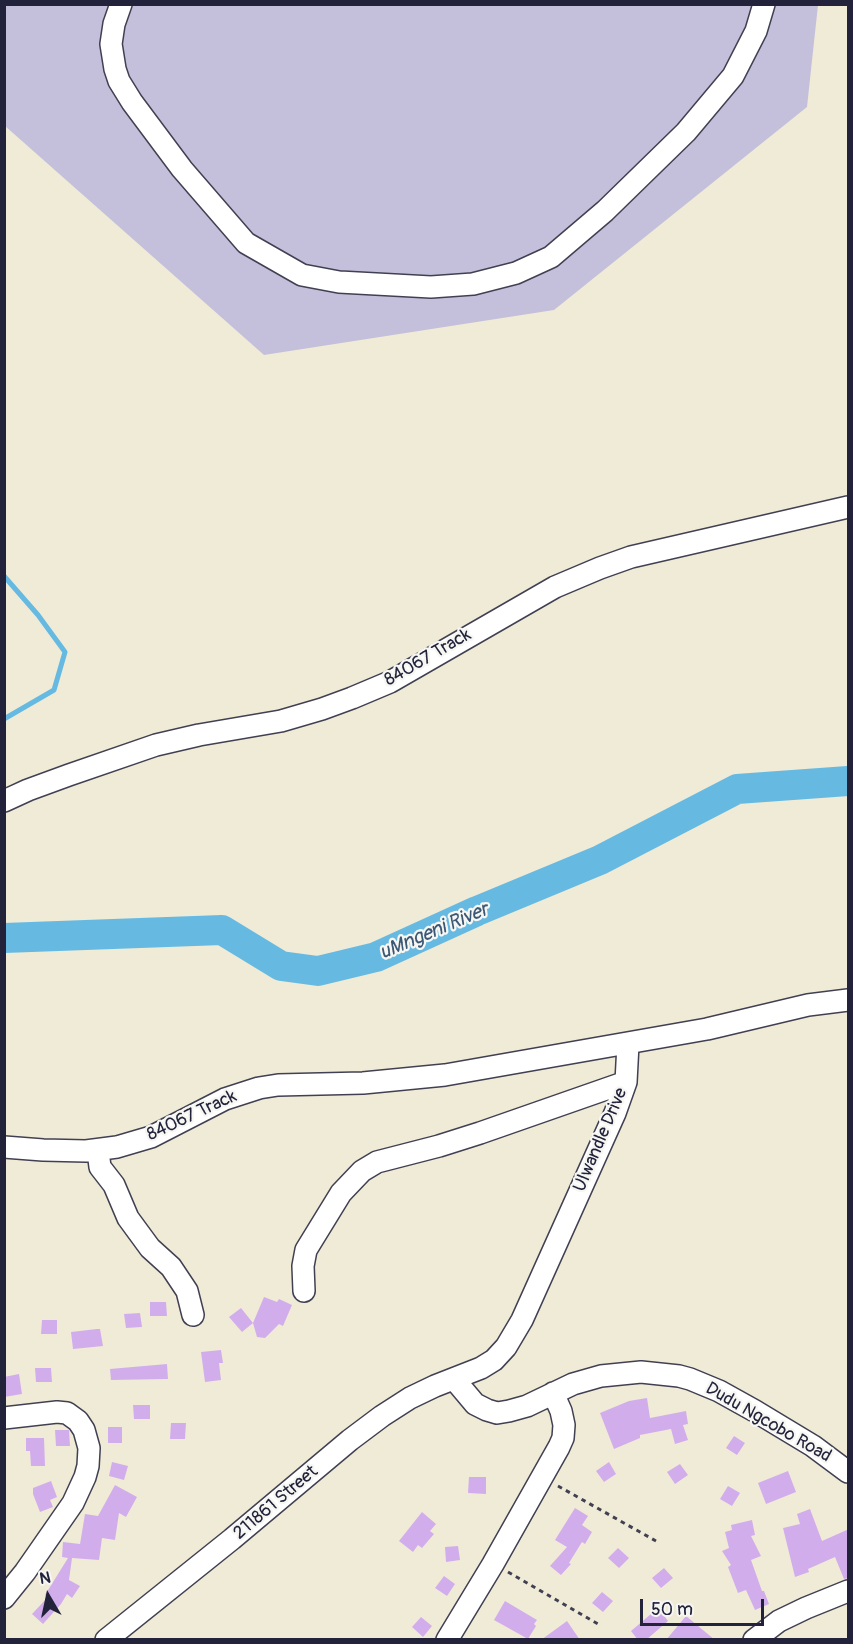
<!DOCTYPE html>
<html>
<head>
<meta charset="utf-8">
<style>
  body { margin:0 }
  #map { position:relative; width:853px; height:1644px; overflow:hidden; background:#f0ebd7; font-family:Pangolin,sans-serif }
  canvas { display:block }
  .frame { position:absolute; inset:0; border:6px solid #22223b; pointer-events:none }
  .north { position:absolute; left:18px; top:1566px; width:60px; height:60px; -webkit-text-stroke:4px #f6f6f2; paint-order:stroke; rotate:351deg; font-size:16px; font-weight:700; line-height:24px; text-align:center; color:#22223b }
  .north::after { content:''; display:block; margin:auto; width:21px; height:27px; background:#22223b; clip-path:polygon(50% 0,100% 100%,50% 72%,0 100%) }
  .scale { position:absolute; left:640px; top:1599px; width:124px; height:27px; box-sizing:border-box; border:3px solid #22223b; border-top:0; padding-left:8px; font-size:18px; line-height:21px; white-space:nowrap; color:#22223b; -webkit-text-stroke:4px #f6f6f2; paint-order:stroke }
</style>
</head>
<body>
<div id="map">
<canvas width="853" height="1644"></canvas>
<div class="frame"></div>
<div class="north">N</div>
<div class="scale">50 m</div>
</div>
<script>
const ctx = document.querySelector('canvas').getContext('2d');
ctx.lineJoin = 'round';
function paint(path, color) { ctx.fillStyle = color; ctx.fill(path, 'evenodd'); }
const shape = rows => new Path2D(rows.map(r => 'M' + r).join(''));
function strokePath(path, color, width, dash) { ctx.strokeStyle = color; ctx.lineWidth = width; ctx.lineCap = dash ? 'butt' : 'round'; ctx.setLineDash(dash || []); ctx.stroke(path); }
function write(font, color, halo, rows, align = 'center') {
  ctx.font = font + ' Pangolin,sans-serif'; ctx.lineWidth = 4.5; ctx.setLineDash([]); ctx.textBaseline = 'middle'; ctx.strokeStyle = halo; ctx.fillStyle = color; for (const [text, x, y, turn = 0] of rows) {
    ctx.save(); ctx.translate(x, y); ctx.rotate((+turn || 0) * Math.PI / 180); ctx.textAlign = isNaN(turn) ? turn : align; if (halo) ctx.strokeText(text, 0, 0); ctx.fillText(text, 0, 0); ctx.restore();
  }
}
paint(shape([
  [5,5,818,5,807,107,554,310,264,355,5,126]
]), '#c4c0db');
strokePath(shape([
  [4,576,38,615,65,652,54,690,4,719]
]), '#66bae2', 5);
strokePath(shape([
  [4,938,222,930,281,966,318,971,376,957,477,911,600,860,737,789,848,781]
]), '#66bae2', 30);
paint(shape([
  [264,1297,277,1302,279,1299,292,1305,283,1326,279,1324,265,1338,257,1337,253,1323],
  [150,1302,166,1302,167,1316,150,1316],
  [241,1308,253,1323,242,1332,229,1317],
  [140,1313,142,1327,126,1328,124,1314],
  [42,1320,57,1320,57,1334,41,1334],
  [97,1329,100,1329,103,1346,73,1349,71,1332],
  [221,1350,223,1363,219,1363,221,1380,205,1382,201,1352],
  [167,1364,168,1379,111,1380,110,1369],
  [35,1368,51,1368,52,1382,36,1382],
  [19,1374,22,1394,4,1397,4,1377],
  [647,1398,650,1418,686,1411,688,1424,683,1425,688,1440,675,1444,671,1429,640,1435,640,1438,614,1449,600,1413,629,1401],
  [133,1405,150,1405,150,1419,134,1419],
  [171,1423,186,1423,185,1439,170,1439],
  [108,1427,122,1427,122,1443,108,1443],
  [55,1430,69,1430,70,1446,56,1446],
  [734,1436,745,1443,737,1455,726,1448],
  [26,1438,44,1438,45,1466,31,1466,30,1451,26,1451],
  [112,1462,128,1466,124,1480,109,1476],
  [609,1462,616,1474,604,1482,596,1471],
  [680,1464,688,1475,675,1484,667,1472],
  [788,1471,796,1492,766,1504,758,1483],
  [469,1477,486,1477,486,1494,468,1493],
  [51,1481,57,1497,50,1500,53,1507,40,1512,33,1494,33,1488],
  [115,1485,137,1497,126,1517,119,1513,115,1540,102,1538,99,1560,72,1558,69,1580,80,1586,72,1598,67,1594,61,1604,43,1624,32,1614,48,1597,45,1595,68,1558,62,1557,63,1542,80,1544,85,1514,98,1516],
  [728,1486,740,1493,732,1506,720,1499],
  [575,1508,588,1516,582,1525,592,1532,585,1544,582,1542,569,1563,571,1564,561,1575,550,1566,567,1547,555,1540],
  [810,1509,822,1541,849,1529,849,1578,844,1579,835,1557,808,1569,809,1572,795,1577,783,1528,800,1524,797,1514],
  [422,1512,436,1524,430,1531,434,1534,422,1548,418,1545,413,1552,399,1541],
  [752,1520,755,1535,751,1536,761,1556,751,1560,762,1591,764,1591,769,1604,755,1610,746,1590,738,1593,728,1567,731,1565,722,1551,729,1548,725,1532,732,1530,731,1525],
  [458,1546,460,1560,446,1562,445,1547],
  [618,1548,629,1558,619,1568,608,1558],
  [664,1568,673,1578,661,1588,652,1578],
  [444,1576,455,1584,447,1596,435,1588],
  [602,1592,613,1601,603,1612,592,1603],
  [505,1601,537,1620,534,1624,536,1626,528,1639,494,1620],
  [658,1608,668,1621,646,1640,638,1640,631,1631],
  [686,1616,715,1640,666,1640],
  [421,1617,432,1626,423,1637,412,1627],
  [567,1621,580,1640,541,1640]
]), '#d2adec');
const minor = shape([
  [121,4,114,24,111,44,115,69,119,81,132,102,182,169,246,243,302,275,339,282,431,287,473,284,516,273,551,257,605,211,686,132,733,76,756,31,764,4],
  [4,801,28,790,69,775,156,745,199,735,281,721,322,709,352,698,390,682,555,587,600,568,631,557,848,507],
  [4,1147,43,1150,86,1151,117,1147,151,1137,225,1099,259,1088,278,1085,363,1083,445,1075,707,1029,808,1005,848,1000],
  [98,1151,100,1167,114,1185,128,1218,150,1248,171,1267,187,1291,193,1315],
  [304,1291,303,1266,306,1250,341,1193,362,1171,377,1162,439,1146,480,1133,626,1082],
  [454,1379,475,1404,487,1410,497,1413,509,1411,527,1406,573,1384,601,1376,641,1372,679,1376,690,1379,719,1391,755,1411,813,1446,848,1472],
  [4,1418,57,1412,67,1413,78,1421,84,1430,89,1448,88,1466,85,1477,73,1503,25,1572,4,1598],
  [106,1640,232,1539,350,1440,382,1416,410,1398,435,1386,481,1368,494,1360,506,1347,522,1320,615,1113,626,1082,628,1044],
  [447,1640,493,1564,559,1447,563,1438,564,1425,561,1411,553,1393],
  [754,1640,779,1621,806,1608,848,1591]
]);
strokePath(minor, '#414052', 24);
strokePath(shape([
  [558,1486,656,1541],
  [508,1572,598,1624]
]), '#414052', 3, [4.5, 4.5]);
strokePath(minor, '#fff', 21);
write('18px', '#22223b', '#f6f6f2', [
  ["84067 Track",428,658,-30],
  ["84067 Track",192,1116,-25],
  ["Ulwandle Drive",601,1140,-67],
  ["Dudu Ngcobo Road",768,1423,30],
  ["211861 Street",276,1503,-40]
]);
write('italic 20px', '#3a5775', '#f6f6f2', [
  ["uMngeni River",434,932,-23]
]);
</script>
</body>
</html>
